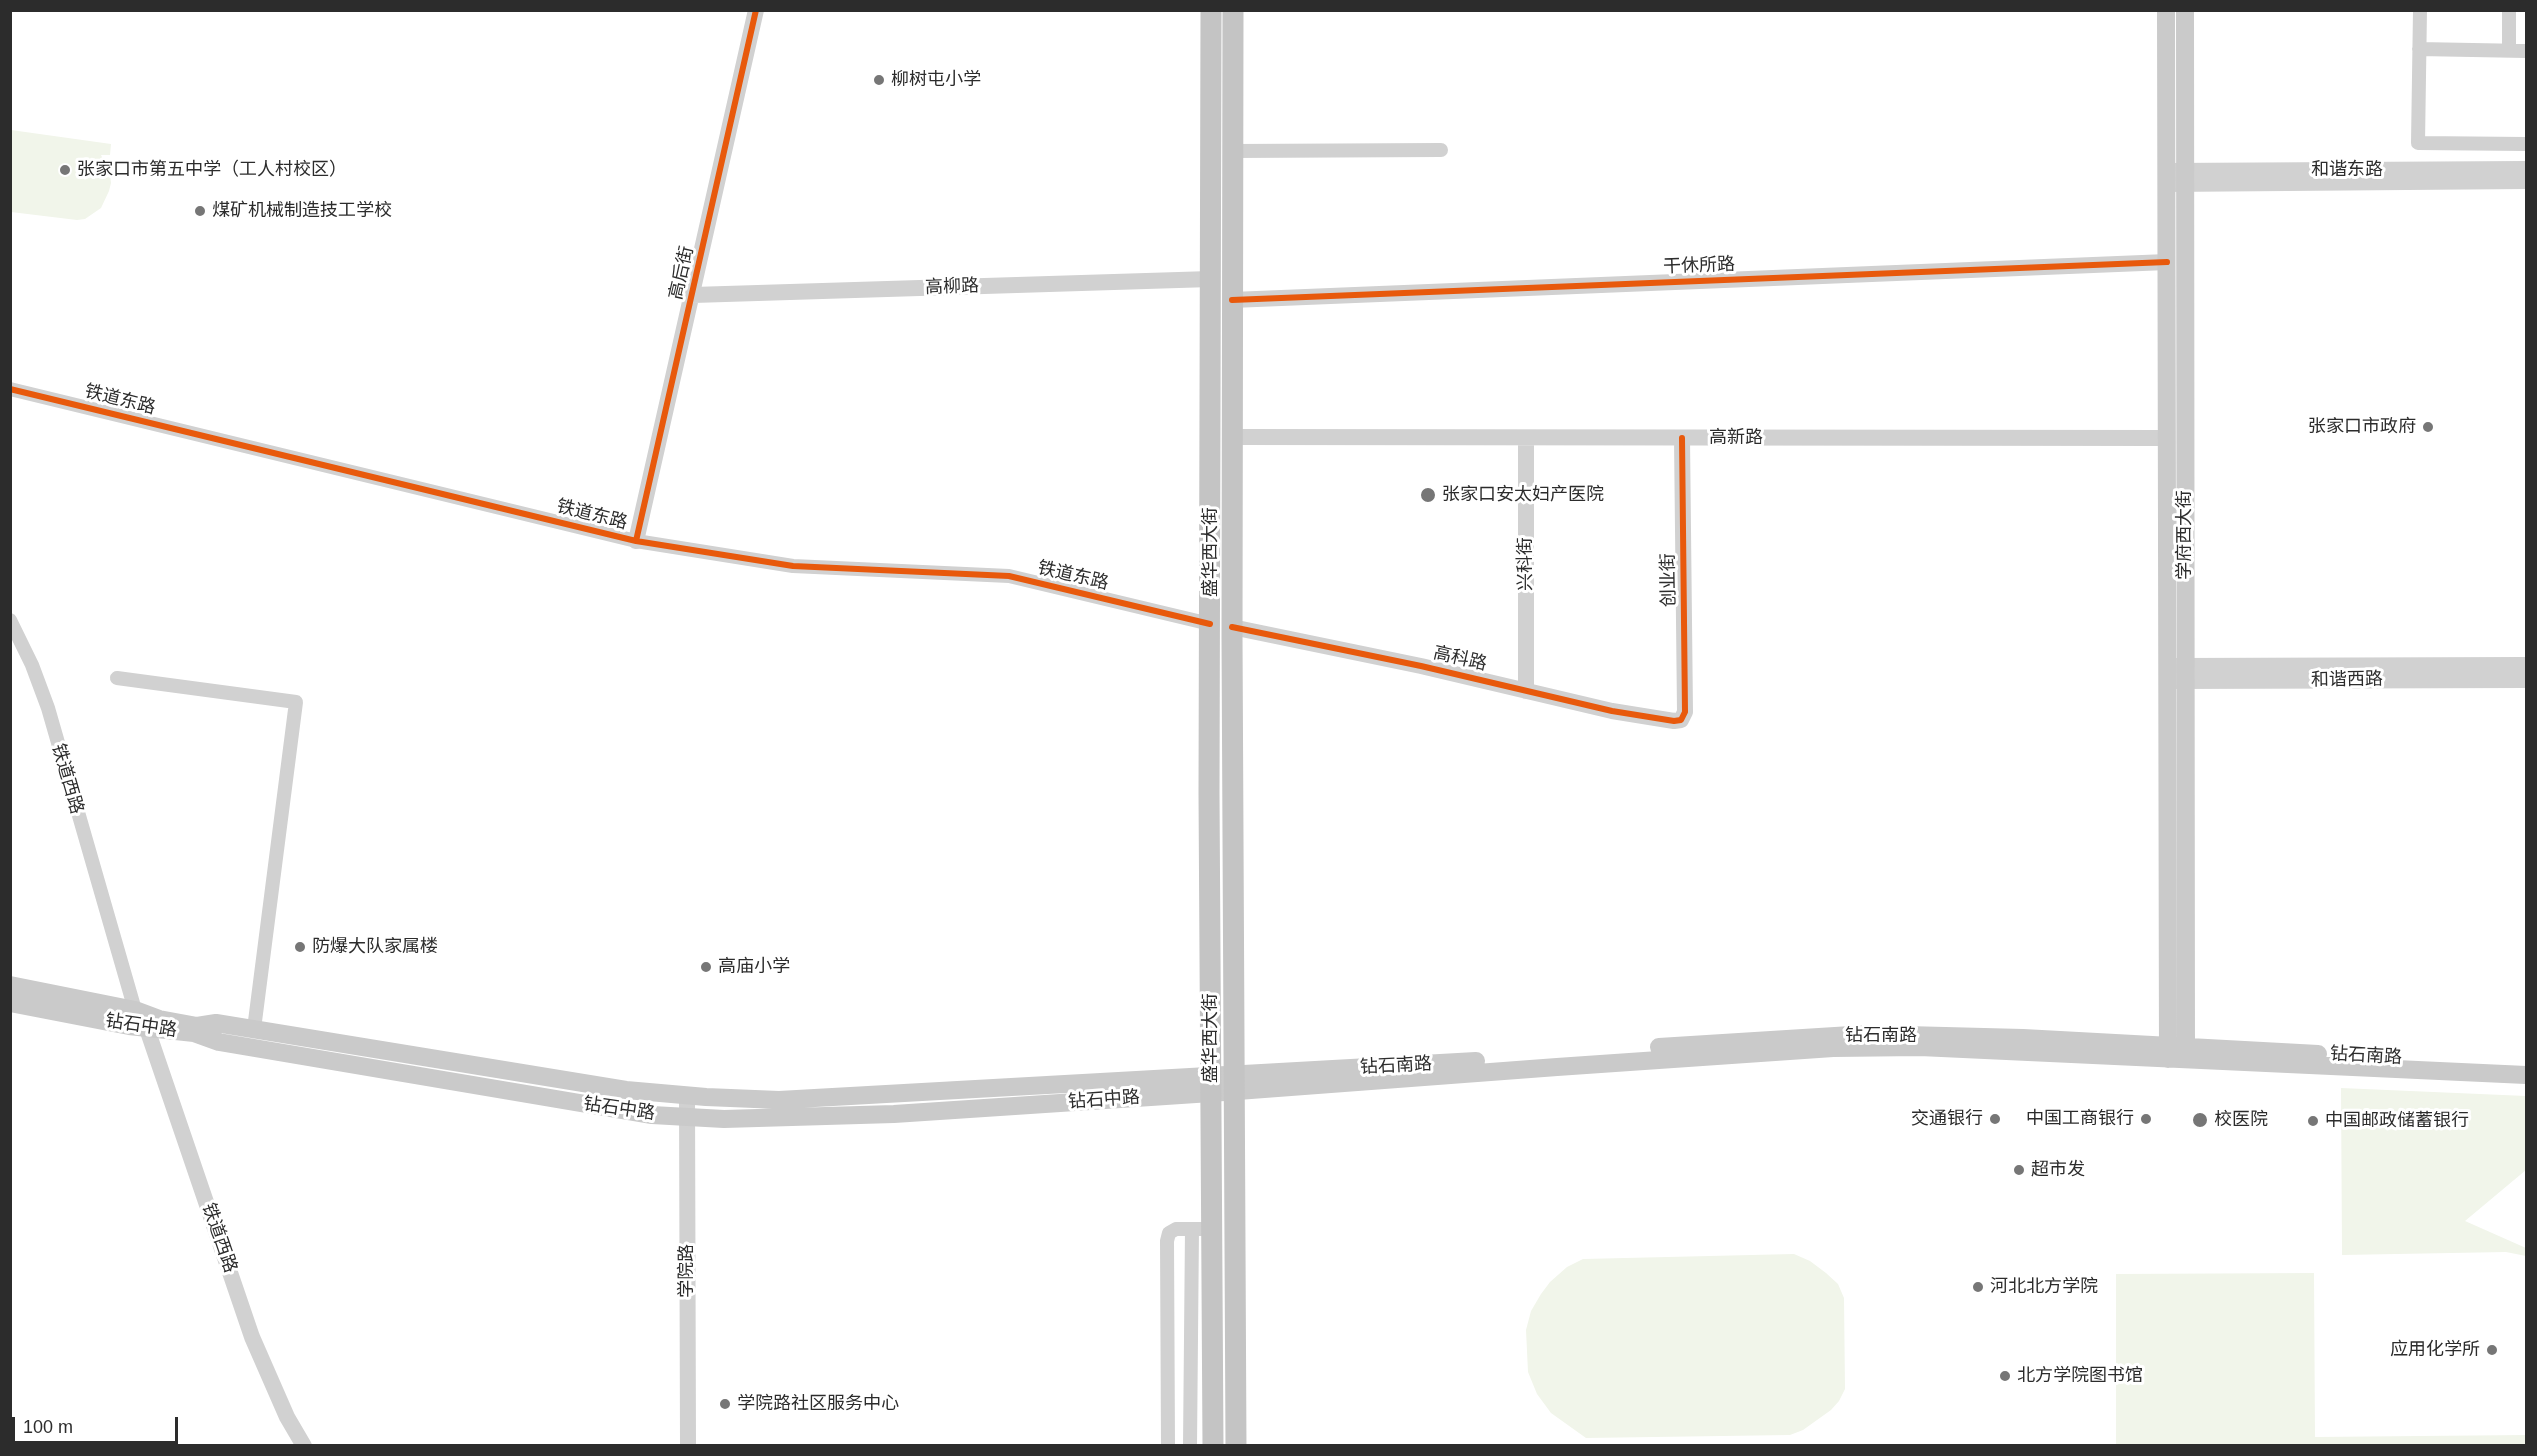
<!DOCTYPE html>
<html>
<head>
<meta charset="utf-8">
<style>
  body { margin:0 }
  #map { position:relative; width:2537px; height:1456px; overflow:hidden; background:#fff; font-family:Arial,sans-serif }
  canvas { display:block }
  .frame { position:absolute; inset:0; border:12px solid #2c2c2c; pointer-events:none }
  .scale { position:absolute; left:12px; top:1417px; width:166px; height:27px; box-sizing:border-box; border:3px solid #2c2c2c; border-top:0; padding-left:8px; font-size:18px; line-height:21px; white-space:nowrap; color:#2c2c2c; -webkit-text-stroke:4px #fff; paint-order:stroke }
</style>
</head>
<body>
<div id="map">
<canvas width="2537" height="1456"></canvas>
<div class="frame"></div>
<div class="scale">100 m</div>
</div>
<script>
const ctx = document.querySelector('canvas').getContext('2d');
ctx.lineJoin = 'round';
function paint(path, color) { ctx.fillStyle = color; ctx.fill(path, 'evenodd'); }
const shape = rows => new Path2D(rows.map(r => 'M' + r).join(''));
function strokePath(path, color, width, dash) { ctx.strokeStyle = color; ctx.lineWidth = width; ctx.lineCap = dash ? 'butt' : 'round'; ctx.setLineDash(dash || []); ctx.stroke(path); }
function write(font, color, halo, rows, align = 'center') {
  ctx.font = font + ' Arial,"Noto Sans SC",sans-serif'; ctx.lineWidth = 6; ctx.setLineDash([]); ctx.textBaseline = 'middle'; ctx.strokeStyle = halo; ctx.fillStyle = color; for (const [text, x, y, turn = 0] of rows) {
    ctx.save(); ctx.translate(x, y); ctx.rotate((+turn || 0) * Math.PI / 180); ctx.textAlign = isNaN(turn) ? turn : align; if (halo) ctx.strokeText(text, 0, 0); ctx.fillText(text, 0, 0); ctx.restore();
  }
}
paint(shape([
  [11,130,111,144,110,155,101,155,110,174,111,183,109,191,101,208,85,219,77,220,11,212],
  [2341,1088,2526,1096,2526,1170,2465,1221,2526,1248,2526,1256,2506,1252,2342,1255],
  [1794,1254,1810,1261,1826,1273,1838,1284,1844,1298,1845,1389,1839,1401,1831,1410,1803,1430,1790,1435,1586,1438,1551,1413,1537,1394,1528,1372,1526,1330,1531,1311,1541,1294,1550,1282,1567,1267,1583,1259],
  [2314,1273,2315,1437,2526,1435,2526,1445,2116,1445,2116,1274]
]), '#f1f5ea');
strokePath(shape([
  [2420,10,2418,143,2526,144],
  [2419,49,2526,51],
  [2509,50,2509,10],
  [1233,151,1441,150],
  [10,389,636,541,793,566,1009,576,1210,624],
  [10,620,32,665,48,708,135,1010],
  [117,678,296,702,254,1029],
  [1168,1446,1167,1241,1169,1233,1176,1229,1211,1229],
  [1190,1446,1192,1229]
]), '#d1d1d1', 14);
strokePath(shape([
  [2167,171,2526,169],
  [2167,184,2526,181],
  [693,295,1211,279],
  [1232,300,2167,262],
  [1232,437,2167,438],
  [1526,438,1526,691],
  [636,541,756,10],
  [1232,627,1421,666,1612,711,1674,721,1681,720,1685,712,1682,438],
  [2173,666,2526,665],
  [2172,681,2526,680],
  [146,1026,252,1337,287,1417,304,1446],
  [687,1096,688,1446]
]), '#d1d1d1', 16);
strokePath(shape([
  [2166,10,2168,1059],
  [2185,10,2186,1058],
  [10,985,135,1010,159,1019,197,1026,216,1023,626,1090,706,1097,779,1100,1476,1061],
  [10,1003,129,1026,194,1033,219,1042,586,1104,652,1115,724,1119,894,1114,1211,1093,1557,1067,1833,1048,1920,1047,2526,1075],
  [1659,1047,1867,1034,2023,1038,2318,1054]
]), '#cacaca', 18);
strokePath(shape([
  [1211,10,1209,792,1213,1446],
  [1233,10,1232,635,1236,1446]
]), '#c4c4c4', 21);
strokePath(shape([
  [1232,300,2167,262],
  [10,389,636,541,793,566,1009,576,1210,624],
  [636,541,756,10],
  [1232,627,1421,666,1612,711,1674,721,1681,720,1685,712,1682,438]
]), '#e8590c', 6);
for (const [x, y, r, color] of [
  [879,80,6,"#767676"],
  [65,170,6,"#767676"],
  [200,211,6,"#767676"],
  [2428,427,6,"#767676"],
  [1428,495,8,"#767676"],
  [300,947,6,"#767676"],
  [706,967,6,"#767676"],
  [1995,1119,6,"#767676"],
  [2146,1119,6,"#767676"],
  [2200,1120,8,"#767676"],
  [2313,1121,6,"#767676"],
  [2019,1170,6,"#767676"],
  [1978,1287,6,"#767676"],
  [2492,1350,6,"#767676"],
  [2005,1376,6,"#767676"],
  [725,1404,6,"#767676"]
]) { const dot = new Path2D(); dot.arc(x, y, r, 0, 2 * Math.PI); ctx.fillStyle = color; ctx.fill(dot); strokePath(dot, '#fff', 2); }
write('18px', '#2c2c2c', '#fff', [
  ["柳树屯小学",891,80],
  ["张家口市第五中学（工人村校区）",77,170],
  ["煤矿机械制造技工学校",212,211],
  ["张家口市政府",2416,427,"right"],
  ["张家口安太妇产医院",1442,495],
  ["防爆大队家属楼",312,947],
  ["高庙小学",718,967],
  ["交通银行",1983,1119,"right"],
  ["中国工商银行",2134,1119,"right"],
  ["校医院",2214,1120],
  ["中国邮政储蓄银行",2325,1121],
  ["超市发",2031,1170],
  ["河北北方学院",1990,1287],
  ["应用化学所",2480,1350,"right"],
  ["北方学院图书馆",2017,1376],
  ["学院路社区服务中心",737,1404]
], 'left');
write('18px', '#2c2c2c', '#fff', [
  ["和谐东路",2347,170],
  ["干休所路",1699,266,-2],
  ["高后街",682,273,-77],
  ["高柳路",952,287,-2],
  ["铁道东路",120,400,14],
  ["高新路",1736,438],
  ["铁道东路",592,515,14],
  ["学府西大街",2185,535,-90],
  ["盛华西大街",1211,552,-90],
  ["兴科街",1526,564,-90],
  ["铁道东路",1073,576,13],
  ["创业街",1669,580,-91],
  ["高科路",1460,659,13],
  ["和谐西路",2347,680,-1],
  ["铁道西路",67,779,74],
  ["钻石中路",141,1026,8],
  ["钻石南路",1881,1036],
  ["盛华西大街",1211,1038,-90],
  ["钻石南路",2366,1056,3],
  ["钻石南路",1396,1066,-3],
  ["钻石中路",1104,1100,-4],
  ["钻石中路",619,1109,8],
  ["铁道西路",219,1238,71],
  ["学院路",687,1271,-90]
]);
</script>
</body>
</html>
